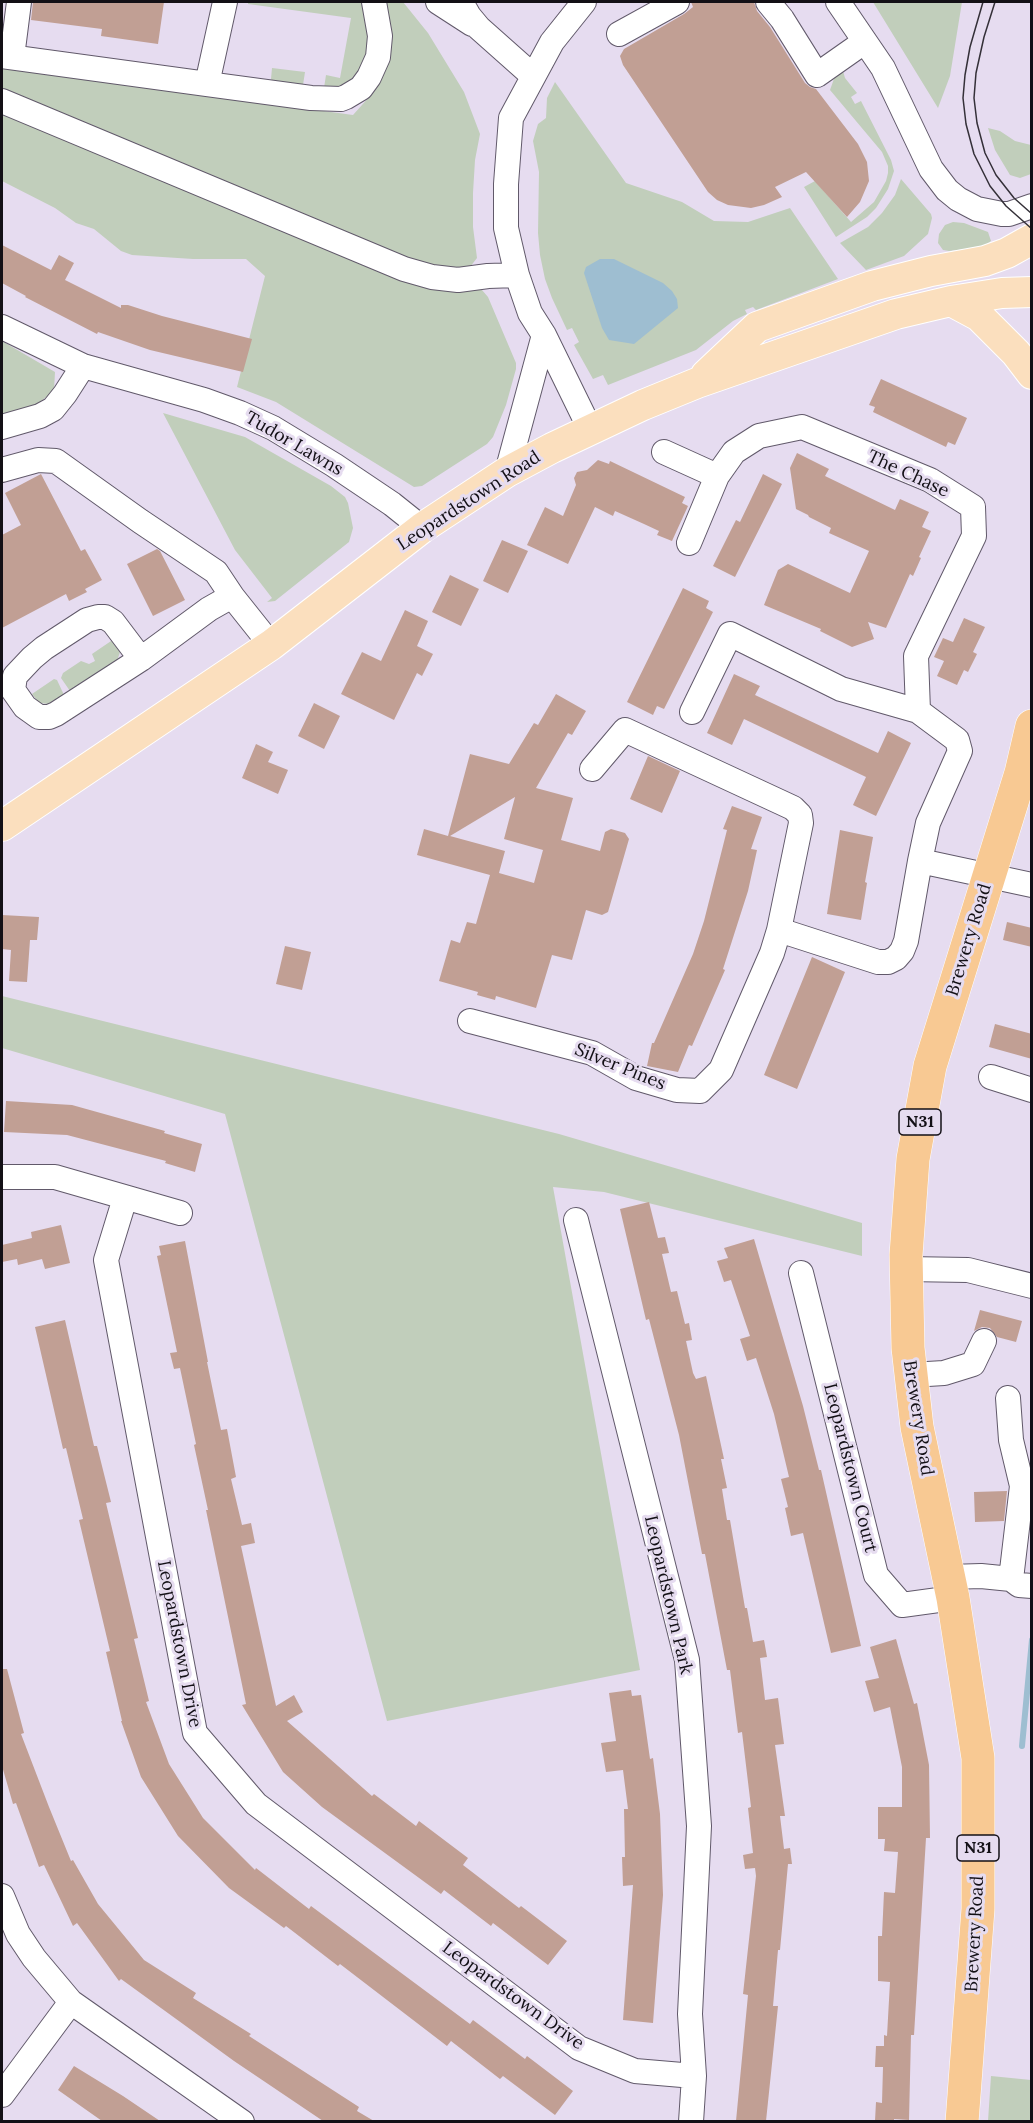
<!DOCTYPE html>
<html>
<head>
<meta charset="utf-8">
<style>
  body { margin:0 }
  #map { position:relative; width:1033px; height:2123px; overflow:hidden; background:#e6dcf0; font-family:Lora,serif }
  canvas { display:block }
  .frame { position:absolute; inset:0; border:3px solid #131016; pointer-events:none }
</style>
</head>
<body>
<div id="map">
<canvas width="1033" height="2123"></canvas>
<div class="frame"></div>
</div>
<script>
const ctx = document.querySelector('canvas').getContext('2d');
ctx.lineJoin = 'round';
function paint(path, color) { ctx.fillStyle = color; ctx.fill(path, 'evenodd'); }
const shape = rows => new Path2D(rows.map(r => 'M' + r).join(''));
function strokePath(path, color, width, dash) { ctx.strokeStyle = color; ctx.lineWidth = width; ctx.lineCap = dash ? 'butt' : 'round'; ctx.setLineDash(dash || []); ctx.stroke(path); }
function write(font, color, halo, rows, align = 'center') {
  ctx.font = font + ' Lora,serif'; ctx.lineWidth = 6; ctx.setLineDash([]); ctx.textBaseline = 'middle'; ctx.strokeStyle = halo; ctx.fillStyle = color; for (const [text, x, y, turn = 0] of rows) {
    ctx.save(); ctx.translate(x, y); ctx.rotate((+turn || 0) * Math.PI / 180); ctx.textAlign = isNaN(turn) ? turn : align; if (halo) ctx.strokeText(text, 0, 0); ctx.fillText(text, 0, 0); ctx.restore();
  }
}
paint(shape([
  [248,2,364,2,371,37,362,71,345,89,324,88,326,75,340,78,351,18,248,4],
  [383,2,403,2,428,33,464,92,480,134,475,160,473,193,473,227,477,258,470,267,458,270,438,269,384,253,2,95,2,67,353,115,370,96],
  [873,2,962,2,950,76,938,108],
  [272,68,305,72,303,85,273,82,271,79],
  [843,71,845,78,857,93,851,97,855,104,861,101,891,160,894,171,888,189,876,208,867,217,836,237,804,187,815,181,851,222,874,202,886,181,888,173,888,166,882,152,830,90,835,76],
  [555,82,626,183,682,202,714,221,748,222,790,208,838,279,756,310,753,307,745,310,747,314,733,321,696,350,608,385,603,375,593,379,574,345,579,342,572,328,567,330,552,298,545,279,540,255,538,233,539,172,533,141,538,124,546,118,547,98],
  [2,114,482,290,488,297,516,363,516,369,506,405,493,437,487,444,422,486,414,487,276,402,237,387,265,276,246,259,193,259,132,255,121,251,94,229,76,223,55,208,2,181],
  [988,128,1000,131,1015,141,1031,145,1031,174,1020,178,1010,175,995,150],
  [901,179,931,214,932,218,928,234,904,256,866,270,840,243,868,227,882,213,895,195],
  [953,222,964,223,988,232,991,241,983,247,949,251,943,250,938,243,939,234,945,225],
  [2,341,55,372,54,391,31,409,2,417],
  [163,413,245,437,331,486,345,497,348,503,353,528,349,542,275,601,267,602,272,598,235,550],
  [114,639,120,652,117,661,110,668,70,691,61,678,63,673,81,661,89,664,95,661,92,654],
  [54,679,57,680,64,695,48,704,39,703,32,694],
  [2,996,559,1134,862,1223,862,1256,604,1192,553,1187,640,1670,387,1721,225,1114,2,1048],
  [991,2076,1031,2080,1031,2121,988,2121]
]), '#c1cebb');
paint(shape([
  [600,259,614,259,663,283,672,291,677,299,678,308,634,344,609,340,602,328,584,273,586,267]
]), '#9ebed1');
strokePath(shape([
  [1022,1746,1032,1640]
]), '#9ebed1', 6);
paint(shape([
  [33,2,164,2,158,44,101,36,102,29,31,20],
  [691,2,754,2,757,11,770,27,805,83,810,87,816,89,858,144,867,162,869,181,860,202,847,217,806,172,775,187,782,197,764,205,751,208,728,205,717,200,708,192,623,65,620,56,624,49,684,14,693,7],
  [2,245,51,270,59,255,74,263,65,280,121,308,121,305,128,305,162,316,252,339,243,372,150,350,98,332,97,334,25,297,26,296,2,283],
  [881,379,967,418,955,445,948,442,946,447,873,412,875,407,869,405],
  [797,453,829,469,825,476,895,510,900,499,929,512,922,527,931,531,919,557,921,558,913,576,910,574,886,628,868,622,874,639,852,647,820,631,821,629,764,605,778,570,788,564,850,593,869,551,829,533,831,528,809,517,808,515,796,509,790,468],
  [598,460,609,464,610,461,685,497,682,503,688,506,672,541,657,535,659,531,644,524,615,511,613,516,595,507,568,564,527,545,545,507,563,516,576,485,574,478,577,472,587,470],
  [41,474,81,551,85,549,102,580,85,589,87,592,69,601,66,594,2,628,2,535,21,525,5,493],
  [763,474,782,484,735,577,713,566,736,520,740,522],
  [502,540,528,551,508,593,483,581],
  [157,549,160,551,185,600,153,616,127,564],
  [450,575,479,589,461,626,432,612],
  [683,588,709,601,706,608,713,612,664,709,657,706,653,715,627,702],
  [405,610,428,621,417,646,433,654,422,676,417,673,394,720,341,694,362,652,381,661],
  [964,618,985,627,973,652,977,654,968,672,964,670,957,685,937,676,944,661,934,657,943,638,953,642],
  [734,674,760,686,755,695,878,753,888,731,911,743,876,816,853,805,866,777,744,719,732,745,707,733],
  [556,694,586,711,572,735,568,733,536,788,573,798,561,840,600,851,605,832,611,829,625,833,629,839,608,912,602,915,586,910,572,960,552,955,536,1008,496,996,495,1000,477,995,478,992,439,981,451,940,460,943,467,922,476,924,490,875,417,855,424,829,448,836,470,754,509,764,534,723,538,725],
  [515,797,504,839,543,850,534,883,499,873,505,851,450,836],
  [314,703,340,716,324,749,298,736],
  [256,744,273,752,268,762,288,770,278,794,242,778],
  [648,756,680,771,662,813,630,799],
  [732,806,762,817,751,849,757,850,748,891,723,969,725,970,692,1046,689,1045,678,1072,647,1066,652,1043,654,1043,693,954,704,921,727,830,723,829],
  [840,830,873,837,865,882,867,883,861,920,827,914],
  [2,915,39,917,37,940,30,940,27,982,9,981,11,950,2,949],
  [1007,922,1032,928,1032,947,1003,940],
  [285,946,311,952,302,990,276,984],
  [812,957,845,972,797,1089,764,1075],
  [995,1024,1032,1034,1032,1059,989,1047],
  [6,1101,72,1105,165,1131,164,1133,202,1144,195,1172,165,1163,166,1161,67,1135,4,1132],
  [649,1202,658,1238,665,1237,669,1253,662,1254,671,1292,677,1291,685,1324,689,1323,692,1340,686,1341,693,1373,696,1379,706,1376,724,1459,721,1459,727,1488,722,1489,727,1520,730,1520,745,1608,747,1608,753,1642,764,1640,767,1657,760,1658,765,1700,778,1698,784,1744,775,1745,785,1816,780,1816,784,1849,790,1848,792,1864,788,1864,780,1950,778,1950,773,2006,778,2006,766,2121,736,2121,748,1995,743,1994,756,1876,755,1868,745,1869,743,1855,753,1853,748,1808,751,1807,742,1732,738,1733,730,1670,727,1670,705,1554,702,1554,679,1435,649,1319,646,1320,620,1209],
  [61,1225,70,1263,45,1269,42,1259,18,1265,17,1259,2,1262,2,1245,32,1238,31,1232],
  [754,1239,803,1406,819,1470,821,1470,861,1646,831,1653,803,1533,791,1536,785,1508,788,1507,781,1479,789,1477,774,1414,756,1358,747,1361,740,1339,750,1336,731,1280,724,1282,717,1261,728,1258,724,1248],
  [185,1241,208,1362,207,1362,221,1430,227,1429,236,1477,231,1479,242,1525,251,1523,255,1543,241,1546,276,1706,294,1695,303,1712,287,1721,372,1796,374,1794,416,1826,419,1821,468,1858,463,1865,519,1908,521,1906,567,1941,548,1965,493,1923,491,1926,444,1890,441,1894,322,1807,283,1772,242,1705,246,1704,206,1510,208,1510,194,1445,196,1444,180,1368,174,1369,170,1353,177,1352,157,1256,161,1255,159,1246],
  [980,1310,1022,1321,1016,1342,997,1337,990,1328,982,1327,974,1331],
  [65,1320,94,1446,97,1446,111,1502,106,1503,138,1638,134,1639,149,1701,146,1702,169,1764,203,1818,255,1870,256,1868,309,1909,311,1906,470,2024,473,2020,525,2059,527,2056,573,2091,555,2115,503,2076,500,2079,451,2041,447,2046,340,1964,338,1966,286,1926,284,1928,229,1888,178,1836,141,1777,121,1721,122,1721,106,1652,110,1651,79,1520,83,1519,66,1448,63,1449,35,1327],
  [1007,1491,1004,1521,975,1522,974,1492],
  [896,1639,914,1704,917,1703,929,1765,930,1838,926,1838,914,2035,911,2035,909,2120,894,2119,894,2121,875,2121,876,2102,882,2103,883,2067,875,2067,876,2046,884,2046,884,2035,887,2036,890,1982,878,1981,878,1936,882,1936,884,1892,895,1893,898,1852,884,1851,885,1839,878,1839,878,1807,902,1807,902,1767,890,1707,874,1712,865,1681,879,1678,870,1647],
  [2,1669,7,1669,24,1733,21,1734,49,1807,71,1861,73,1860,98,1904,144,1960,196,1993,193,1998,251,2034,249,2036,359,2107,357,2111,374,2121,323,2121,234,2061,121,1979,119,1981,77,1923,73,1926,44,1865,39,1867,16,1803,13,1804,2,1766],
  [631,1690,632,1696,641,1695,650,1759,653,1758,660,1814,663,1895,653,2023,623,2020,633,1885,623,1886,622,1857,625,1857,624,1809,628,1809,623,1770,606,1772,601,1743,616,1741,609,1693],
  [74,2066,123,2096,160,2121,102,2121,58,2090]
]), '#c19f94');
const minor = shape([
  [438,2,472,24],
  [461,2,469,16,479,28,533,76],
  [584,2,552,42,511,118,506,184,506,228,517,275,530,313,544,335,590,429],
  [768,2,782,19,817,75,864,42],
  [838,2,883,68,931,169,947,190,958,199,977,209,1002,214,1009,214,1032,206],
  [619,34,677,2],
  [2,56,207,84,225,2],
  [12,57,19,2],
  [207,84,311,98,341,99,346,97,361,88,369,77,378,57,380,36,374,2],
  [2,101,404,269,432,277,458,280,488,276,517,275],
  [2,327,83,366,204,400,240,413,273,428,334,465,392,504,422,528],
  [2,427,40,416,53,409,65,394,83,366],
  [664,452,717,476],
  [2,470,38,460,56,461,140,521,216,572,232,596],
  [507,472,544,335],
  [689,543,717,476,734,452,759,436,802,427,930,480,973,507,974,536,916,656,918,711],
  [141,659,113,622,105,617,98,617,87,620,44,648,32,658,15,676,13,690,25,707,39,717,49,717,56,714,141,659,209,609,232,596,271,645],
  [692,712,730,634,841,689,918,711,957,740,960,751,928,823,920,861,1032,885],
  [592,769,625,730,793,808,800,815,801,823,779,930,878,962,888,962,896,958,902,951,906,941,920,861],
  [470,1021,592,1053,636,1078,677,1090,700,1091,721,1070,772,953,779,930],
  [991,1077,1032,1090],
  [2,1177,55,1177,180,1213],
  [125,1198,106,1260,195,1733,256,1804,579,2048,635,2071,694,2076],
  [576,1220,687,1660,699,1826,690,2014,694,2076,691,2122],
  [906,1269,968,1270,1032,1286],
  [801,1273,876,1575,902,1605,953,1598],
  [911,1375,944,1373,973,1364,984,1341],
  [949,1577,981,1576,1011,1579,1022,1486,1011,1440,1008,1398],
  [1011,1579,1019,1585,1032,1586],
  [2,1896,18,1934,34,1958,71,2002,242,2122],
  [2,2095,71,2002]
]);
const major = shape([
  [951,301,979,316,1016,353,1032,374],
  [706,375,757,327,872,286,931,271,985,261,1007,253,1032,239],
  [2,826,271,645,422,528,507,472,552,448,643,405,697,383,896,314,951,301,1002,293,1032,292]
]);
const highway = shape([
  [962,2122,978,1909,978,1758,953,1598,917,1427,908,1348,906,1255,913,1159,930,1066,1021,773,1032,726]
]);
strokePath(minor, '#61596a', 26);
strokePath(major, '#fff', 32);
strokePath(highway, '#fff', 34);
strokePath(minor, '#fff', 24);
strokePath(major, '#fbdfbe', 30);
strokePath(highway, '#f8c993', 33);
strokePath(shape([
  [983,2,970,47,965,75,963,98,966,124,974,154,990,186,1006,206,1032,229],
  [995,2,984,37,976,73,974,98,977,123,985,153,996,175,1014,198,1032,214]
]), '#343038', 1.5);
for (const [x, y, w] of [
  [920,1122,42],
  [978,1848,42]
]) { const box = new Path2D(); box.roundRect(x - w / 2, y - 13, w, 26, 4.5); ctx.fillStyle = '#e6dcf0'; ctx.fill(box); strokePath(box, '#131016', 1.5); }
write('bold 16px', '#131016', null, [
  ["N31",920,1122],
  ["N31",978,1848]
]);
write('18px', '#131016', '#e6dcf0', [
  ["Tudor Lawns",294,444,30],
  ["The Chase",908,474,25],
  ["Leopardstown Road",469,501,-33],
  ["Brewery Road",969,940,-73],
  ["Silver Pines",620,1067,22],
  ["Brewery Road",918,1418,81],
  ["Leopardstown Court",850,1468,76],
  ["Leopardstown Park",668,1595,77],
  ["Leopardstown Drive",179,1644,79],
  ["Brewery Road",975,1934,-87],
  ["Leopardstown Drive",513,1996,36]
]);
</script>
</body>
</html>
